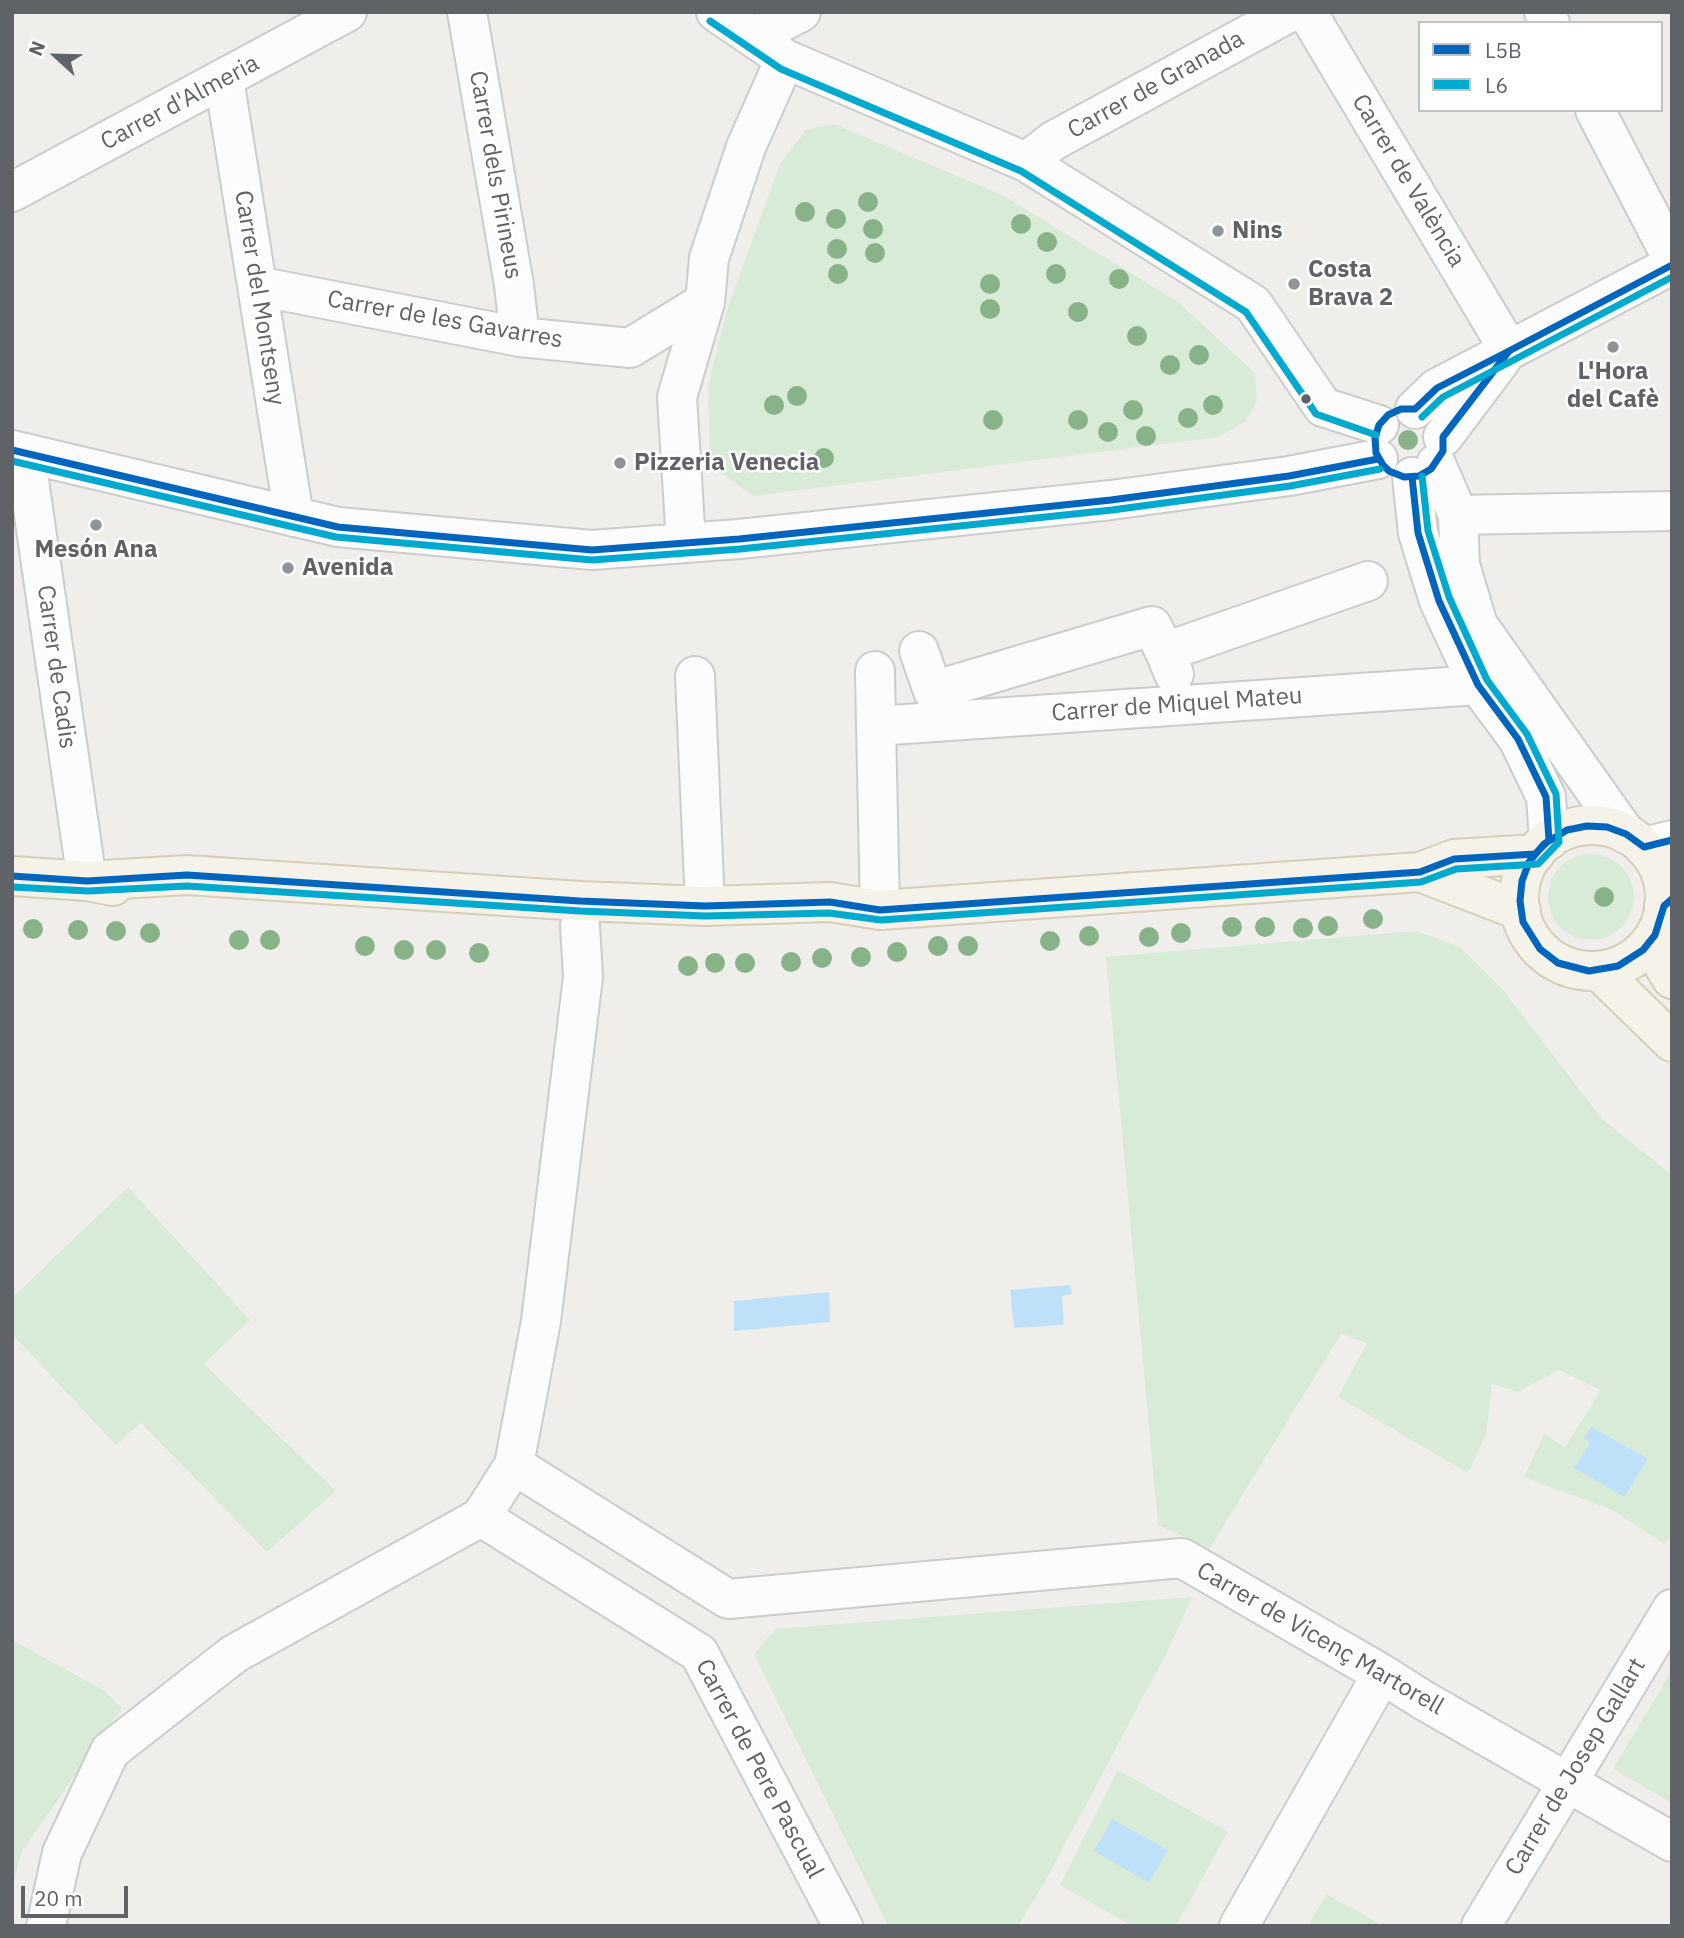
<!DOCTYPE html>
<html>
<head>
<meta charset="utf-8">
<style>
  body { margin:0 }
  #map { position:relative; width:1684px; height:1938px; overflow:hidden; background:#efeeea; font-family:"IBM Plex Sans",sans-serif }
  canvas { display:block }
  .frame { position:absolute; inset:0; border:14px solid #5f6368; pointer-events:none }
  .legend { position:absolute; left:1418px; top:21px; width:245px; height:91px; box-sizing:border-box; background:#fff; border:2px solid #bfc1c3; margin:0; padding:9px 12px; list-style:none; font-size:21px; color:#5f6368 }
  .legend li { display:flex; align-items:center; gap:14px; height:35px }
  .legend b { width:35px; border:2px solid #bfc1c3 }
  .north { position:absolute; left:21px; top:21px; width:70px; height:70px; -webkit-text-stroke:5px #fff; paint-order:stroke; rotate:292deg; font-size:19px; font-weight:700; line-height:28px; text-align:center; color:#5f6368 }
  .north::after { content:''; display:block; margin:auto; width:24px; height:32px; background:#5f6368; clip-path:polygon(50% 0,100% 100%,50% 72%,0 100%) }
  .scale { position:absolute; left:21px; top:1886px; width:107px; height:32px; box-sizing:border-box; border:4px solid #5f6368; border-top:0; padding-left:9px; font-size:21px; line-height:24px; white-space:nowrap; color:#5f6368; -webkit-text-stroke:5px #fff; paint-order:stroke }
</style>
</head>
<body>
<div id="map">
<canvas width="1684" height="1938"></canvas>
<div class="frame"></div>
<ul class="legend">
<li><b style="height:9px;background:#0065bd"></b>L5B</li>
<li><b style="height:9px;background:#00a9ce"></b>L6</li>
</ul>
<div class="north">N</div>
<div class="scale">20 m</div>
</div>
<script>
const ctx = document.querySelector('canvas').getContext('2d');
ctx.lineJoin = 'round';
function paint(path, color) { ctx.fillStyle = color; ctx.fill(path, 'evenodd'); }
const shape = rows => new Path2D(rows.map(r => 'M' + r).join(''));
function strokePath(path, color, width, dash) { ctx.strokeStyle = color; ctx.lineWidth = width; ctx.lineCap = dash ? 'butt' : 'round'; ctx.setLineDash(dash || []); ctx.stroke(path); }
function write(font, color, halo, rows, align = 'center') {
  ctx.font = font + ' "IBM Plex Sans",sans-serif'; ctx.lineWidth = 5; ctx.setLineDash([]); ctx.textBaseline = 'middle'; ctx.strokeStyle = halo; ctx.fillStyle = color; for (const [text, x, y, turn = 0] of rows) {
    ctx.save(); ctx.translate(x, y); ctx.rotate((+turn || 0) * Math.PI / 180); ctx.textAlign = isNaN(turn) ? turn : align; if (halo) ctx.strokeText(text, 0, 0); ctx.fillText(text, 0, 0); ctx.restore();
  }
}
paint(shape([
  [834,124,1004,196,1178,302,1255,373,1257,401,1245,422,1218,437,753,496,734,482,710,465,708,386,728,307,780,164,806,130],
  '1548 897a43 43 0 1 1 86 0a43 43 0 1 1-86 0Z',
  [1416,931,1460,947,1503,990,1602,1119,1672,1175,1672,1534,1665,1544,1610,1509,1524,1477,1544,1434,1565,1447,1601,1390,1559,1370,1518,1392,1492,1384,1486,1434,1468,1473,1338,1397,1367,1343,1341,1334,1210,1548,1158,1525,1106,957],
  [128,1187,250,1320,204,1364,336,1491,267,1552,141,1423,116,1445,12,1334,12,1298],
  [1192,1597,1169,1648,1047,1878,1018,1926,888,1926,754,1654,776,1629],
  [12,1640,105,1691,122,1708,22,1851,12,1887],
  [1672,1670,1672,1803,1613,1769],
  [1118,1770,1228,1832,1176,1926,1133,1926,1060,1885],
  [1326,1894,1383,1926,1308,1926]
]), '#d8ebd6');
paint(shape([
  [1070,1285,1072,1294,1062,1296,1064,1325,1014,1328,1010,1290],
  [829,1292,830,1322,734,1331,734,1301],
  [1591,1427,1648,1459,1624,1497,1574,1468,1590,1443,1584,1438],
  [1112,1819,1168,1850,1149,1883,1094,1851]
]), '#bfe0f9');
const minor = shape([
  [467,12,514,285,520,337],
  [716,12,785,59,1026,162,1253,304,1323,407,1379,425],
  [1307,12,1509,350],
  [1544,12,1550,23],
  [754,36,801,12],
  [224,79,294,517],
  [1595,110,1672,258],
  [1026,162,1053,141,1290,12],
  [12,192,347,12],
  [257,286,520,337,630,348,705,302],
  [1415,409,1437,388,1672,265],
  [1443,437,1501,360],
  [12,450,338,527,592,550,739,539,1111,500,1289,476,1378,459],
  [25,453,87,881],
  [1436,464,1458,515,1460,565,1478,625,1626,834],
  [1412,477,1418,533,1439,601,1478,685,1518,739,1546,797,1549,840],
  [1458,515,1672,511],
  [686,543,677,397,705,302,709,258,746,147,785,59],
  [919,651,933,691,1152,626,1165,652],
  [875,671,876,726],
  [1174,674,1165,652,1368,581],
  [695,676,705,906],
  [1644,847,1672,840],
  [1664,906,1672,899],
  [880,910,876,726,1478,685],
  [514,1465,728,1599,1182,1558,1382,1674,1423,1700,1672,1842],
  [481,1517,699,1653,843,1926],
  [46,1926,62,1853,110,1751,234,1654,481,1517,514,1465,541,1321,583,977,580,926],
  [1239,1926,1382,1674],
  [1481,1926,1672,1609]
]);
const major = shape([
  '1519 898a73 73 0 1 1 146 0a73 73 0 1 1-146 0Z',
  [1420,872,1454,859,1535,854],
  [12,876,87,881,113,886],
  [87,881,187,875,580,901,705,906,830,902,880,910,1420,872,1521,911],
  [1650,943,1672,979],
  [1599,971,1672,1042]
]);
strokePath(minor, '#cbcccc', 42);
strokePath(major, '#d7ceb8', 42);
strokePath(minor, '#fdfcfc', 38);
strokePath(major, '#f4f2e9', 38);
strokePath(shape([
  [1509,351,1443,437,1443,451,1431,469,1419,476,1404,477,1389,471,1383,465,1376,453,1375,438,1379,425,1388,415,1401,409,1415,409,1437,388,1509,351],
  [1509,351,1672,265],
  [1509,351,1672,265],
  [12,450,338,527,592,550,739,539,1111,500,1289,476,1378,459],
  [1412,477,1418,533,1439,601,1478,685,1518,739,1546,797,1549,840],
  [1672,840,1644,847,1626,834,1607,827,1587,826,1567,830,1544,844,1529,862,1522,881,1520,901,1523,922,1540,949,1558,963,1589,971,1618,966,1643,950,1655,935,1664,906,1672,899],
  [12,876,87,881,187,875,580,901,705,906,830,902,880,910,1420,872,1454,859,1535,854,1549,840]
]), '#0065bd', 7);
strokePath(shape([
  [710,21,781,69,1021,171,1246,312,1316,414,1376,435],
  [1422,417,1443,397,1672,277],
  [12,461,336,537,592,560,740,549,1112,510,1290,486,1380,469],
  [12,887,88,891,187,886,580,911,705,916,829,913,881,920,1421,882,1456,869,1538,864,1559,842,1556,794,1527,734,1487,680,1449,597,1428,531,1422,476]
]), '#00a9ce', 7);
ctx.fillStyle = '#88b388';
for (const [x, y] of [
  [868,202],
  [805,212],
  [836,219],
  [1021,224],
  [873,229],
  [1047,242],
  [837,249],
  [875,253],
  [838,274],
  [1056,274],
  [1119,279],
  [990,284],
  [990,309],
  [1078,312],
  [1137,336],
  [1199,355],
  [1170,365],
  [797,396],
  [774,405],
  [1213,405],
  [1133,410],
  [1188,418],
  [993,420],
  [1078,420],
  [1108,432],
  [1146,436],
  [1408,440],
  [824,458],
  [1604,897],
  [1373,919],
  [1328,926],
  [1232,927],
  [1265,927],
  [1303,928],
  [33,929],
  [78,930],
  [116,931],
  [150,933],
  [1181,933],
  [1089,936],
  [1149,937],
  [239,940],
  [270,940],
  [1050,941],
  [365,946],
  [938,946],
  [968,946],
  [404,950],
  [436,950],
  [897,952],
  [479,953],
  [861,957],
  [822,958],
  [791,962],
  [715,963],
  [745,963],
  [688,966]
]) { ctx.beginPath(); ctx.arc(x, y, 10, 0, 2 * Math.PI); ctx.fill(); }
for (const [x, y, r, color] of [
  [1218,231,7,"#919496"],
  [1294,284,7,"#919496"],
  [1613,347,7,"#919496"],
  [1306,399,6,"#5f6368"],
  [620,463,7,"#919496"],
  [96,525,7,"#919496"],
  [288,568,7,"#919496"]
]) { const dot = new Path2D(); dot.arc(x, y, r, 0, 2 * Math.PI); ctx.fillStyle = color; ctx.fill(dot); strokePath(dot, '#fff', 2.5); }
write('24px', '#5f6368', '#fff', [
  ["Carrer de Granada",1156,85,-29],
  ["Carrer d'Almeria",180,103,-28],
  ["Carrer dels Pirineus",495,175,80],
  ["Carrer de València",1408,181,59],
  ["Carrer del Montseny",259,298,81],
  ["Carrer de les Gavarres",445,320,10],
  ["Carrer de Cadis",56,667,82],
  ["Carrer de Miquel Mateu",1177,705,-4],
  ["Carrer de Vicenç Martorell",1320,1639,30],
  ["Carrer de Josep Gallart",1576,1767,-59],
  ["Carrer de Pere Pascual",759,1769,62]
]);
write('bold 24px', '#5f6368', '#fff', [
  ["Nins",1232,231],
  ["Costa",1308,270],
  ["Brava 2",1308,298],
  ["L'Hora",1613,372,"center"],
  ["del Cafè",1613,400,"center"],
  ["Pizzeria Venecia",634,463],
  ["Mesón Ana",96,550,"center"],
  ["Avenida",302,568]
], 'left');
</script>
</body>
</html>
